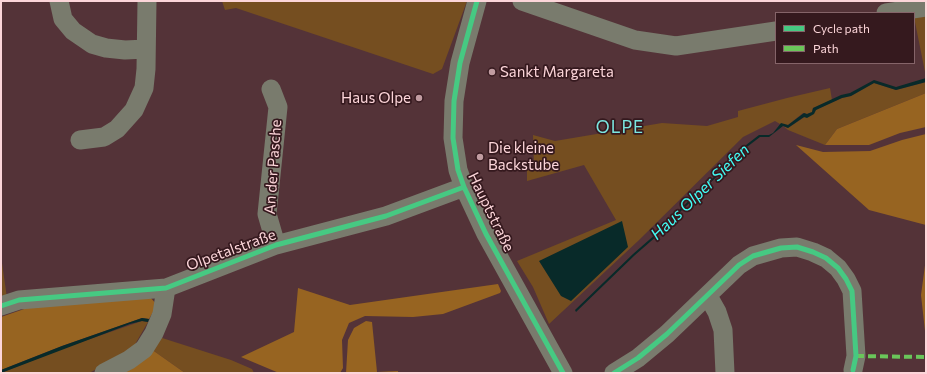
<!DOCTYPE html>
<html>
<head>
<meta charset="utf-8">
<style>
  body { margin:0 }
  #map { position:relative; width:927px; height:374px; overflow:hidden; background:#543338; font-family:Commissioner,sans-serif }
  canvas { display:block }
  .frame { position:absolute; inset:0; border:2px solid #fcd5d9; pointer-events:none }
  .legend { position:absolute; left:775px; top:12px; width:140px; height:52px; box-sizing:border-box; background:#35191e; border:1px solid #856469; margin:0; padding:5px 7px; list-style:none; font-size:12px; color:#fcd5d9 }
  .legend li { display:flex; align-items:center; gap:8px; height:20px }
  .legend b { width:20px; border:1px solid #856469 }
</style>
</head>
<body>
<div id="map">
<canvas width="927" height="374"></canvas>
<div class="frame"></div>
<ul class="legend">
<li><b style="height:5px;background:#46c982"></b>Cycle path</li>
<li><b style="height:5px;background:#6ac65a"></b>Path</li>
</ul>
</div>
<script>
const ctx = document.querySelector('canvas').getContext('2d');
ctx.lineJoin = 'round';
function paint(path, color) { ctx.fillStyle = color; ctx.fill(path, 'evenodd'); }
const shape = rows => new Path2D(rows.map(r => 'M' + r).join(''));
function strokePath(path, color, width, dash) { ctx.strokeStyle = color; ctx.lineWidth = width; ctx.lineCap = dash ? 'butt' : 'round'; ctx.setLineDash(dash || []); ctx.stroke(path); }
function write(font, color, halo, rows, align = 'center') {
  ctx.font = font + ' Commissioner,sans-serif'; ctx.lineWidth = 3.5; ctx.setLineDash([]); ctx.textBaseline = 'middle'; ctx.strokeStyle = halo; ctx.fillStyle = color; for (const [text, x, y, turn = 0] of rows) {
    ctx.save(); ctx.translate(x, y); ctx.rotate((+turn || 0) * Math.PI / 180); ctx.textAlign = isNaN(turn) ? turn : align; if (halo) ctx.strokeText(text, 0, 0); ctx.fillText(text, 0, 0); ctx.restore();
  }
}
paint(shape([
  [222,1,467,1,442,69,433,74,236,8,225,10],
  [926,15,926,77,914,17],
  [926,82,926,93,837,129,825,145,788,130,783,126,788,128,815,110,842,98,851,96,874,83,896,90],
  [830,88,832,100,813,108,812,112,807,114,803,113,788,125,780,124,775,121,743,137,638,241,549,324,533,287,517,261,616,220,584,165,527,181,527,170,534,166,533,135,555,141,662,123,707,126,738,117,738,111,787,98],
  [1,256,7,298,1,300],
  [142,321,148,322,134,346,114,360,89,373,1,373,64,348],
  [159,337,231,360,252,369,254,373,185,373,151,349]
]), '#754e20');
paint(shape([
  [926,93,926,127,900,133,869,145,825,145,837,129],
  [926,134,926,225,869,210,796,145,823,152,870,151,902,140],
  [926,258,926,340,921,295],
  [498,284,501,291,500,293,443,314,413,317,365,316,349,323,342,340,343,368,340,373,279,373,241,357,294,332,298,288,350,305],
  [150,297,157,305,149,319,142,318,62,346,1,370,1,317,27,308],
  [366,321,372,322,377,372,398,371,398,373,346,373,348,340,354,328],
  [151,349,185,373,123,373]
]), '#976421');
paint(shape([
  [926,78,926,82,896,90,874,83,851,96,842,98,816,110,814,114,807,118,804,117,788,128,783,126,769,137,760,137,739,153,736,158,680,212,658,235,635,255,576,312,575,310,633,254,657,233,678,211,735,157,737,152,759,135,769,135,773,133,781,123,788,125,804,113,807,114,812,112,813,108,841,95,850,93,874,80,896,87],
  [622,221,628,247,571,301,561,296,539,261],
  [142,318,149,319,148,322,142,321,130,324,1,373,1,370,62,346]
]), '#082a29');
strokePath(shape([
  [59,1,63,19,73,31,92,44,106,48,125,50,146,49],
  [477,1,460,63,454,101,453,138,458,170,464,187,486,234,563,373],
  [522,1,635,40,676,46,776,31],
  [886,13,926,7],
  [271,89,278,107,267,214,276,245],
  [80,140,104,137,117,129,134,110,144,88,146,69,147,1],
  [708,296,717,312,723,330,725,373],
  [1,306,19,300,166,288,276,245,386,216,464,187],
  [104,373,129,360,144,349,154,333,162,314,166,288],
  [614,373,638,358,667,334,739,265,753,256,781,248,797,247,813,252,826,258,838,268,846,279,852,291,856,356,853,370]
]), '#797b6d', 19);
strokePath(shape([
  [856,356,926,357]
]), '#6ac65a', 4, [8, 4]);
strokePath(shape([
  [477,1,460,63,454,101,453,138,458,170,464,187,486,234,563,373],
  [1,306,19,300,166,288,276,245,386,216,464,187],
  [614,373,638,358,667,334,739,265,753,256,781,248,797,247,813,252,826,258,838,268,846,279,852,291,856,356,853,370]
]), '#46c982', 5);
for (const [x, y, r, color] of [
  [492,72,4,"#c19ca1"],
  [419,98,4,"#c19ca1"],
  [480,157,4,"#c19ca1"]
]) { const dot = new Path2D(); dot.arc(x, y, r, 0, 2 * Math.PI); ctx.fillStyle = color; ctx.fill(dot); strokePath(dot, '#35191e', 1.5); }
write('15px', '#fcd5d9', '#35191e', [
  ["Sankt Margareta",500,72],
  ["Haus Olpe",411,98,"right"],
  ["Die kleine",488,148],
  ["Backstube",488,165]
], 'left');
write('15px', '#fcd5d9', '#35191e', [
  ["An der Pasche",273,167,-86],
  ["Hauptstraße",491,212,64],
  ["Olpetalstraße",231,250,-20]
]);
write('italic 16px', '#43fcf5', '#35191e', [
  ["Haus Olper Siefen",700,192,-44]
]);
ctx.letterSpacing = '1px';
write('17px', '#7be7e1', '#35191e', [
  ["OLPE",620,127]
]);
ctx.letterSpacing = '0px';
</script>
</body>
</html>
